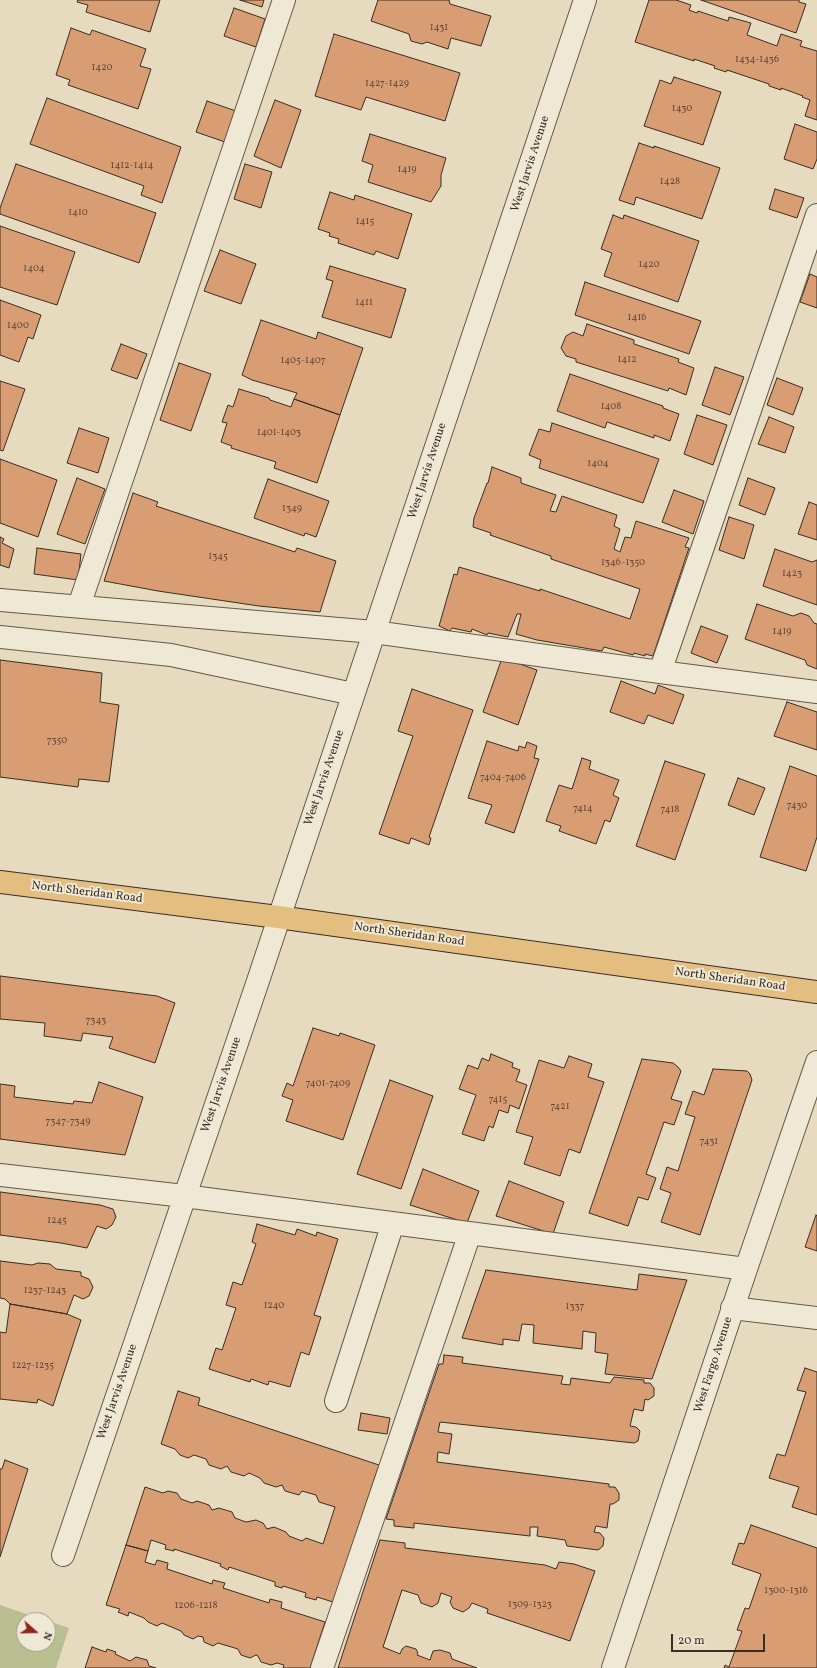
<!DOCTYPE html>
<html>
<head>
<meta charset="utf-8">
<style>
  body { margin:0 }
  #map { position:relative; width:817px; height:1668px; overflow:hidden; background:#e7dbbf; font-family:Vollkorn,serif }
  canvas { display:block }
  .north { position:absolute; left:16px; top:1612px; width:40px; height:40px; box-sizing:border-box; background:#efe8d5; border:1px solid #a79d8e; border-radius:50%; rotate:110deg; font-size:11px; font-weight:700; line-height:16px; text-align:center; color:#3a2d24 }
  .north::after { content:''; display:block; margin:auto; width:14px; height:18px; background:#8f2418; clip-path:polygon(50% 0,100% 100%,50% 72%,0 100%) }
  .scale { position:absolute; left:671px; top:1634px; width:94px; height:18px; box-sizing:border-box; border:2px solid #3a2d24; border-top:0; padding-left:5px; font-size:12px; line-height:14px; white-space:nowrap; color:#3a2d24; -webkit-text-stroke:3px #efe8d5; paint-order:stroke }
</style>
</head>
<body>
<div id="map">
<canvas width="817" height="1668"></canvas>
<div class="north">N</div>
<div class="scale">20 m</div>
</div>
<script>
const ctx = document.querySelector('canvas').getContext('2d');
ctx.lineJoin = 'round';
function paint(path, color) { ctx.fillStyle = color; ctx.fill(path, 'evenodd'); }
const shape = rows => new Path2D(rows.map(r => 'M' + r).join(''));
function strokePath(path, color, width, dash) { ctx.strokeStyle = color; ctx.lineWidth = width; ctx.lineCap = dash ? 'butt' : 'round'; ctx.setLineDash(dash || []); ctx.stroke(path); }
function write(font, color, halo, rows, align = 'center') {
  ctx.font = font + ' Vollkorn,serif'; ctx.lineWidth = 4; ctx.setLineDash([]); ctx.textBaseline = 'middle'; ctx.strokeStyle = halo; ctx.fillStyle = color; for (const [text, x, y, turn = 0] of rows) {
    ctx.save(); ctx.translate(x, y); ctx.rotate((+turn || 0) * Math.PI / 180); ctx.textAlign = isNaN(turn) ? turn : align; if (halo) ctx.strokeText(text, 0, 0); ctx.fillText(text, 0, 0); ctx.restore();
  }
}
paint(shape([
  [0,1605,44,1620,24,1620,24,1644,48,1644,48,1621,69,1628,56,1668,0,1668]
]), '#b9bf8f');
const building = shape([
  [78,0,160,0,150,32,86,12,88,5,77,2,78,0],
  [240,0,264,0,262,7,240,0],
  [378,0,449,0,450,4,491,16,481,46,451,38,448,49,427,42,422,44,411,41,409,34,371,21,378,0],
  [649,0,676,0,691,5,689,10,697,13,698,11,728,21,729,17,751,23,747,35,777,46,781,34,802,41,800,46,817,51,817,120,805,116,810,100,802,97,803,96,781,88,781,90,769,86,769,84,727,70,726,72,714,68,715,66,694,59,694,61,635,42,649,0],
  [701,0,799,0,799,2,806,4,796,33,701,0],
  [234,8,265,19,256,47,224,36,234,8],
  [71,28,90,35,92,30,146,49,140,66,151,69,138,109,68,85,70,80,56,75,71,28],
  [334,34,460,73,445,121,366,97,361,110,315,96,334,34],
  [674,77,721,92,703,145,644,126,660,80,671,84,674,77],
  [47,98,181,147,162,203,141,195,144,186,30,144,47,98],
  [275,100,301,110,281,168,254,156,275,100],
  [207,101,236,111,225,142,196,132,207,101],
  [795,124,817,132,817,159,813,169,784,159,795,124],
  [370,134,446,158,441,175,441,186,431,202,368,182,373,165,362,161,370,134],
  [639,143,654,148,654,146,720,168,702,219,636,197,634,205,619,200,639,143],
  [16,164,156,213,139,263,0,214,0,208,16,164],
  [245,164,272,172,261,208,234,199,245,164],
  [775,189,804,198,797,218,769,209,775,189],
  [330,192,354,200,355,195,412,214,398,259,376,251,374,255,338,243,339,239,329,236,330,233,318,229,330,192],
  [613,215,623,219,624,215,699,241,678,302,604,276,612,253,601,249,613,215],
  [0,226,75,252,57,305,0,287,0,226],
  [220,250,256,264,241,304,204,291,220,250],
  [330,266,406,289,391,338,322,317,333,281,326,279,330,266],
  [810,274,817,277,817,308,800,302,810,274],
  [585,282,701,321,689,354,575,315,585,282],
  [0,300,41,315,33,339,28,337,19,362,0,355,0,300],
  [261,320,316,339,318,332,363,348,340,415,294,399,297,393,252,380,242,375,261,320],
  [587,324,634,340,634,344,679,359,678,362,694,368,686,395,669,388,668,391,576,362,576,359,566,356,561,348,566,336,573,332,583,336,587,324],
  [121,344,147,354,137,379,111,370,121,344],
  [179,363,211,374,191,431,160,420,179,363],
  [715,367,744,377,730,415,702,405,715,367],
  [570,374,663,406,663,408,679,414,670,441,654,435,654,438,607,422,605,428,557,411,570,374],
  [777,378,803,388,793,415,767,405,777,378],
  [0,381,25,389,3,451,0,450,0,381],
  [239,389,269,398,270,400,291,407,294,399,340,415,317,483,274,468,276,462,231,448,232,446,221,442,227,423,222,422,228,405,233,407,239,389],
  [697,415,727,425,713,465,684,454,697,415],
  [769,417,794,427,785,453,758,444,769,417],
  [552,423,659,459,643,503,539,468,541,460,529,455,539,429,550,432,552,423],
  [79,428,109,438,98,473,67,463,79,428],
  [0,459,57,480,38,537,0,523,0,459],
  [492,467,521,478,521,483,556,495,550,511,556,512,562,496,617,515,614,526,620,529,614,549,620,552,625,537,631,538,636,521,689,538,685,547,689,548,653,656,645,654,645,656,634,653,633,655,604,647,602,651,537,640,516,634,521,614,517,614,508,637,488,633,487,635,472,629,471,632,452,628,450,631,439,626,454,574,457,575,459,567,540,591,540,589,630,619,640,589,551,559,551,556,490,535,491,533,473,527,474,518,487,483,488,483,492,467],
  [77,478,105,489,85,544,57,534,77,478],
  [748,478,775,488,765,515,739,505,748,478],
  [268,479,329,501,316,537,305,533,304,536,254,518,268,479],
  [674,490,704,501,693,534,662,522,674,490],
  [133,493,158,502,156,506,295,552,297,548,336,561,320,612,259,606,158,591,104,581,133,493],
  [809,502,817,505,817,540,798,534,809,502],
  [729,517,754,525,744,559,719,550,729,517],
  [0,537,4,539,2,543,14,549,9,568,0,565,0,537],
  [37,548,81,554,78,580,34,574,37,548],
  [775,549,812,562,817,560,817,605,763,586,775,549],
  [757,604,793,616,801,613,809,616,814,623,817,624,817,669,807,665,805,660,745,639,757,604],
  [701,626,728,636,717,663,691,653,701,626],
  [502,658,537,670,518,725,483,712,502,658],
  [0,660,102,673,100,702,119,705,109,782,79,779,78,787,0,777,0,660],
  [621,681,655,694,658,685,684,695,673,724,648,715,644,724,610,712,621,681],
  [412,689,473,710,429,837,431,838,429,845,411,838,409,844,379,834,413,736,398,731,412,689],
  [787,702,817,712,817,750,774,736,787,702],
  [487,741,518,751,519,746,525,748,527,742,537,746,534,758,539,759,514,833,485,823,492,805,468,798,487,741],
  [582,758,591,761,589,769,619,780,613,795,619,798,610,822,605,820,596,844,559,831,561,826,546,821,559,785,572,789,582,758],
  [665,761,705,774,675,860,636,846,665,761],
  [790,766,817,776,817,837,806,871,760,857,790,766],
  [738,778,765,788,754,815,728,805,738,778],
  [0,976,157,996,175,1003,155,1063,109,1048,113,1037,83,1033,81,1041,44,1036,45,1023,0,1019,0,976],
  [313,1028,339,1036,340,1033,375,1045,343,1140,286,1121,293,1100,282,1096,287,1083,293,1086,313,1028],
  [491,1054,513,1063,512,1067,520,1070,516,1081,527,1085,519,1109,510,1105,508,1113,499,1110,493,1128,489,1126,484,1141,462,1134,476,1095,459,1089,468,1065,478,1069,482,1058,489,1061,491,1054],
  [569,1056,592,1064,588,1077,604,1082,580,1153,569,1149,560,1176,524,1164,533,1137,516,1132,539,1060,564,1068,569,1056],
  [642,1059,673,1063,678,1067,681,1071,671,1099,682,1102,674,1125,664,1122,646,1174,656,1178,648,1200,638,1197,628,1226,589,1213,642,1059],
  [713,1069,747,1071,750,1074,752,1080,700,1235,661,1222,671,1193,660,1189,667,1167,678,1171,695,1117,685,1114,693,1091,704,1095,713,1069],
  [390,1080,433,1096,401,1189,357,1174,390,1080],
  [99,1082,143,1097,125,1155,0,1139,0,1084,15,1086,14,1097,73,1104,74,1101,92,1103,99,1082],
  [423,1169,479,1191,467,1223,410,1205,423,1169],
  [509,1181,564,1202,553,1234,496,1216,509,1181],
  [0,1192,100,1205,113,1209,116,1217,112,1225,106,1229,97,1226,87,1248,61,1243,0,1235,0,1192],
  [816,1215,817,1216,817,1251,805,1247,816,1215],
  [257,1224,295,1235,297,1229,316,1236,317,1232,338,1239,314,1315,321,1317,309,1355,301,1352,290,1387,269,1381,268,1385,251,1379,250,1382,209,1369,216,1348,222,1350,236,1308,226,1305,233,1282,242,1285,256,1244,252,1242,257,1224],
  [0,1261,32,1265,38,1263,50,1264,56,1269,81,1272,81,1276,89,1279,93,1287,89,1296,83,1299,74,1295,67,1314,10,1304,5,1299,0,1298,0,1261],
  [486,1270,637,1290,639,1274,687,1280,652,1379,605,1374,608,1354,595,1352,596,1333,583,1331,582,1349,533,1343,534,1325,522,1324,519,1341,503,1339,503,1345,462,1338,486,1270],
  [10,1304,67,1314,81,1320,53,1406,38,1399,37,1403,0,1399,0,1332,6,1333,10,1304],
  [444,1355,463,1357,462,1363,563,1376,561,1384,570,1385,571,1378,610,1383,614,1377,644,1380,644,1383,650,1383,654,1388,654,1396,648,1400,645,1399,643,1411,634,1409,630,1426,636,1427,640,1431,638,1441,634,1443,440,1422,438,1432,452,1434,449,1454,438,1452,437,1462,609,1484,609,1487,615,1487,619,1493,619,1500,613,1504,610,1504,607,1528,596,1526,594,1532,600,1533,604,1538,603,1546,598,1550,567,1546,565,1540,537,1536,538,1527,530,1527,530,1536,414,1523,414,1528,394,1526,394,1520,386,1519,439,1364,443,1364,444,1355],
  [805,1368,817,1372,817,1515,792,1507,799,1487,769,1478,777,1454,785,1456,806,1392,797,1390,805,1368],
  [178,1391,200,1398,198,1405,379,1465,333,1602,317,1597,316,1600,305,1597,306,1593,283,1586,282,1588,275,1586,275,1582,229,1567,228,1570,220,1566,221,1564,174,1549,174,1551,165,1549,166,1545,151,1540,148,1551,126,1545,145,1487,163,1493,168,1491,177,1493,181,1499,192,1503,197,1501,209,1505,212,1510,219,1508,232,1512,235,1518,246,1522,256,1520,263,1523,267,1529,274,1527,286,1532,289,1536,302,1541,306,1538,323,1544,335,1507,319,1502,316,1495,302,1491,299,1495,285,1491,282,1485,276,1487,264,1483,260,1478,249,1473,244,1476,231,1472,227,1466,221,1469,209,1465,206,1459,194,1455,188,1458,180,1455,175,1449,161,1444,178,1391],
  [361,1413,390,1418,387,1434,358,1430,361,1413],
  [5,1460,28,1469,0,1557,0,1469,2,1469,5,1460],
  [751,1525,817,1548,817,1668,724,1668,725,1665,729,1667,742,1631,737,1630,745,1608,749,1609,761,1574,732,1564,739,1543,744,1544,751,1525],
  [380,1540,405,1543,405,1548,545,1565,556,1569,559,1562,574,1564,595,1571,570,1641,487,1613,488,1609,472,1603,469,1608,463,1612,453,1608,450,1602,452,1597,441,1593,438,1603,432,1607,421,1603,418,1595,402,1590,383,1647,400,1654,402,1649,406,1646,416,1649,418,1653,417,1655,430,1660,433,1651,440,1650,450,1653,452,1659,477,1668,338,1668,380,1540],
  [126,1545,148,1551,145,1562,155,1565,157,1560,168,1563,167,1569,212,1584,213,1580,225,1583,223,1588,269,1603,270,1599,282,1602,281,1608,325,1622,310,1668,283,1668,284,1665,277,1663,271,1665,261,1662,258,1656,256,1655,250,1658,241,1655,238,1649,218,1643,213,1646,204,1642,203,1637,198,1636,193,1639,184,1635,181,1631,162,1623,157,1626,148,1622,144,1618,129,1612,128,1616,118,1612,120,1609,106,1605,126,1545],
  [92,1647,106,1652,107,1649,116,1652,115,1654,130,1661,136,1657,147,1660,149,1666,156,1668,85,1668,92,1647]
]);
paint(building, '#d99d74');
strokePath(building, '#3a2d24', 1);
const minor = shape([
  [0,600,374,632,660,672,817,692],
  [79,606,284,0],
  [0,637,171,655,353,694],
  [660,672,817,215],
  [0,1175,184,1196,746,1269],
  [732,1308,817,1318],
  [336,1401,393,1223],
  [63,1555,259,978,585,0],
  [322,1668,470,1233],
  [613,1668,746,1269,817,1062]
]);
const major = shape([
  [0,882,278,917,817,992]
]);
strokePath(minor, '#65584b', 24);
strokePath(major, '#3a2d24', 24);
strokePath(minor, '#efe8d5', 22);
strokePath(major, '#e4be80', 22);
write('10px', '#624938', null, [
  ["1431",439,28],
  ["1434-1436",757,60],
  ["1420",102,68],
  ["1427-1429",387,84],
  ["1430",682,109],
  ["1412-1414",132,166],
  ["1419",407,170],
  ["1428",670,182],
  ["1410",78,213],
  ["1415",365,222],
  ["1420",649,265],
  ["1404",34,269],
  ["1411",364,303],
  ["1416",637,318],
  ["1400",18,326],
  ["1412",627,360],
  ["1405-1407",303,361],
  ["1408",611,407],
  ["1401-1403",279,433],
  ["1404",598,464],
  ["1349",292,509],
  ["1345",218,557],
  ["1346-1350",623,563],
  ["1423",792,574],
  ["1419",782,632],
  ["7350",57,741],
  ["7404-7406",503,778],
  ["7430",797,806],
  ["7414",583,809],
  ["7418",670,810],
  ["7343",96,1021],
  ["7401-7409",328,1084],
  ["7415",498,1100],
  ["7421",560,1107],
  ["7347-7349",68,1122],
  ["7431",709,1142],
  ["1245",57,1221],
  ["1237-1243",45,1291],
  ["1240",274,1306],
  ["1337",575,1307],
  ["1227-1235",33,1366],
  ["1300-1316",786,1591],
  ["1309-1323",530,1605],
  ["1206-1218",196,1606]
]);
write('12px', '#3a2d24', '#efe8d5', [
  ["West Jarvis Avenue",531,164,-72],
  ["West Jarvis Avenue",428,471,-72],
  ["West Jarvis Avenue",325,778,-71],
  ["North Sheridan Road",87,893,7],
  ["North Sheridan Road",409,935,8],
  ["North Sheridan Road",730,980,8],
  ["West Jarvis Avenue",222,1085,-71],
  ["West Fargo Avenue",714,1365,-72],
  ["West Jarvis Avenue",118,1392,-71]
]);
</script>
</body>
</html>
